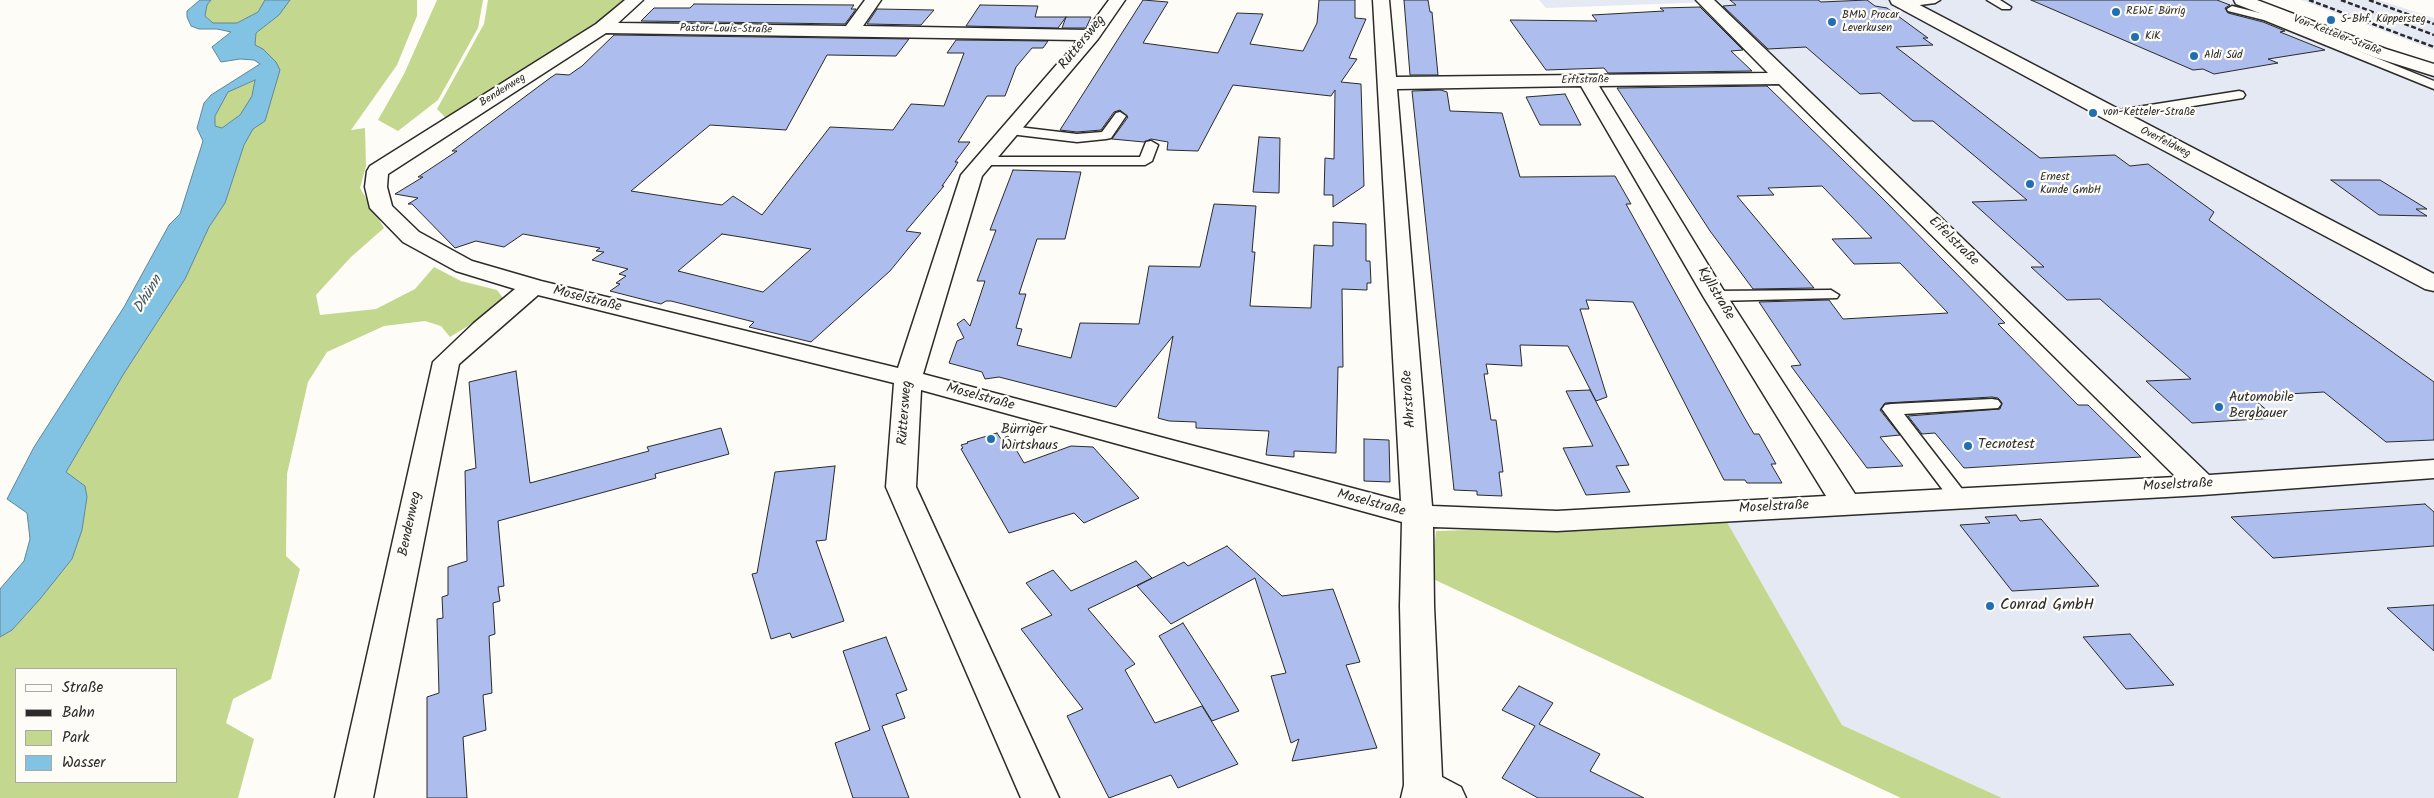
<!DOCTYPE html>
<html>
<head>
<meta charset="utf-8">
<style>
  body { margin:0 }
  #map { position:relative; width:2434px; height:798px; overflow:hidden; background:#fdfcf7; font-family:Kalam,sans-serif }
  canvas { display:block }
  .legend { position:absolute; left:15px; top:668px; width:162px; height:115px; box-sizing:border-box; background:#fdfcf7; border:1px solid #a9a8a5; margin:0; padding:6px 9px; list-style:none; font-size:15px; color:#2b2b2b }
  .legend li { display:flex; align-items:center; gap:10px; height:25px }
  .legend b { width:25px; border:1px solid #a9a8a5 }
</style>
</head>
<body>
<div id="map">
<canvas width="2434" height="798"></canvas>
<ul class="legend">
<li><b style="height:6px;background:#fdfcf7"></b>Straße</li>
<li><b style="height:6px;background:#2b2b2b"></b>Bahn</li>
<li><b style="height:14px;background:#c3d88e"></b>Park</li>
<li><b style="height:14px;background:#82c3e3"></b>Wasser</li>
</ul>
</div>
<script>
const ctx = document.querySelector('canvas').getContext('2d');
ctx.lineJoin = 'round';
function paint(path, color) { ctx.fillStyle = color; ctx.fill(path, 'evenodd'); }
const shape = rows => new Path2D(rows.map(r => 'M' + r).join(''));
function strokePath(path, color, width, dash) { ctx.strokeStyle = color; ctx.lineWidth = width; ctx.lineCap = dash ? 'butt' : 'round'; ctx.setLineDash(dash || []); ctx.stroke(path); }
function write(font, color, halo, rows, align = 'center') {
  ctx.font = font + ' Kalam,sans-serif'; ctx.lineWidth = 4.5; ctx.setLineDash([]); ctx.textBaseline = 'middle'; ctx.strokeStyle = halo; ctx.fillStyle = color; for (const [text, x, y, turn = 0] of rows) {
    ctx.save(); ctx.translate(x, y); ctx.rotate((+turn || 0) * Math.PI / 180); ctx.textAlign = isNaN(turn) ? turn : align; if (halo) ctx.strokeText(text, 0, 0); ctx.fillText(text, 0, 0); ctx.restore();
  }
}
paint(shape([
  [1539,0,2229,0,2366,53,2434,75,2434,798,2002,798,1842,725,1727,522,2227,494,1712,2,1546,8],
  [2301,0,2379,0,2434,18,2434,50]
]), '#e5e9f4');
paint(shape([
  [211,0,265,0,258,12,237,23,213,23,205,16,207,5],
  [290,0,417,0,417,16,397,65,351,130,365,128,366,166,360,188,384,228,351,257,316,295,320,315,376,309,415,289,434,267,461,281,497,290,503,298,489,313,450,337,441,326,425,321,384,326,327,352,308,382,287,474,286,556,300,569,271,679,233,699,226,723,254,739,238,798,0,798,0,637,12,630,40,599,72,559,82,530,87,497,85,486,66,472,123,375,185,279,209,227,225,203,244,145,253,129,265,121,280,70,255,45,256,33,279,15],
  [16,669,176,669,176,782,16,782],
  [437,0,483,0,478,28,438,100,398,131,378,120,404,74],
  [488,0,627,0,594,28,447,119,437,109,484,24],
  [255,80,252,96,240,115,222,128,214,126,215,116,228,92],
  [1727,522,1842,725,2002,798,1901,798,1431,578,1436,531]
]), '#c3d88e');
const water = shape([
  [200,0,211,0,207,5,205,16,213,23,237,23,258,12,265,0,290,0,279,15,256,33,255,45,263,49,276,62,280,70,265,121,253,129,244,145,225,203,209,227,185,279,123,375,66,472,85,486,87,497,82,530,72,559,40,599,12,630,0,637,0,589,24,561,30,539,27,513,7,499,34,447,124,307,169,225,180,214,203,141,197,128,204,103,211,95,260,64,254,60,240,59,221,62,212,47,231,32,217,29,199,29,191,26,187,17,187,11,200,0],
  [255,80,252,96,240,115,222,128,215,126,215,116,228,92,255,80]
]);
paint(water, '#82c3e3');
strokePath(water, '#5f8699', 1);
const building = shape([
  [1143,0,1168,2,1143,43,1218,53,1237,13,1263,14,1250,44,1303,51,1317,23,1319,0,1355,0,1355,18,1366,19,1349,58,1357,59,1341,82,1361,84,1364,186,1333,207,1333,195,1324,195,1325,158,1334,159,1335,90,1331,96,1233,85,1198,151,1167,150,1168,142,1151,139,1144,142,1112,139,1128,117,1120,110,1114,112,1101,130,1077,132,1060,130,1143,0],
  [1404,0,1428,0,1430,12,1432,12,1438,75,1410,75,1404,0],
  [1730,0,1818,0,1821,2,1867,0,1875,6,1887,8,1928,38,1923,38,1933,45,1896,47,2040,158,2115,155,2130,166,2148,164,2214,212,2209,220,2434,382,2434,440,2386,442,2324,392,2250,396,2276,418,2192,423,2146,381,2191,379,2100,299,2067,300,2031,267,2044,267,1972,202,2027,200,1933,121,1913,121,1880,93,1860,94,1806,47,1768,49,1723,6,1736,5,1730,0],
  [2031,0,2217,0,2230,5,2225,8,2228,13,2263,22,2285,31,2280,32,2325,50,2268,59,2278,63,2214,74,2203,69,2193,70,2031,0],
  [694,4,854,5,851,9,856,9,845,24,641,21,654,8,690,8,694,4],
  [980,5,1038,6,1035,17,1066,17,1058,28,966,26,980,5],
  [1700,7,1743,50,1731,51,1752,71,1608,73,1604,68,1546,70,1510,20,1597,21,1592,15,1664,11,1660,8,1700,7],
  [877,9,934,10,921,25,867,24,877,9],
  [1066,17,1091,17,1086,28,1062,28,1066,17],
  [614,35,909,39,896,56,827,55,786,130,710,125,631,191,722,205,733,196,762,215,830,127,893,130,911,104,944,106,964,53,947,53,956,40,1048,41,1043,48,1032,48,1016,67,1005,96,987,96,958,142,970,142,955,162,958,162,954,169,942,186,944,186,906,231,921,233,890,271,811,342,749,327,754,322,671,301,666,301,661,304,610,291,620,284,616,283,626,276,619,274,628,269,592,260,604,252,596,251,600,248,523,234,504,247,476,241,455,248,412,204,408,204,418,198,395,194,423,177,418,177,457,151,452,151,550,78,556,74,569,75,582,66,614,35],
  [722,234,747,238,811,249,763,292,678,271,722,234],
  [1767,86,1881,197,2005,323,1998,324,2078,405,2088,405,2141,457,1964,468,1935,433,1922,434,1908,416,2000,409,2002,403,1998,398,1992,397,1885,403,1880,410,1900,435,1880,437,1903,466,1867,468,1791,366,1801,365,1759,302,1829,300,1843,319,1948,313,1900,263,1854,264,1832,239,1872,238,1822,186,1768,188,1774,195,1737,196,1814,288,1753,289,1710,231,1617,88,1767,86],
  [1441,90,1447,92,1450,111,1502,113,1520,177,1615,176,1631,204,1626,204,1744,417,1754,434,1759,434,1776,464,1771,464,1782,483,1747,483,1745,480,1724,480,1633,302,1586,300,1589,309,1580,309,1607,397,1596,401,1568,346,1520,345,1522,366,1486,364,1488,374,1484,374,1491,420,1496,420,1503,472,1499,472,1502,496,1477,495,1477,491,1454,490,1412,91,1441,90],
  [1565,94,1581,125,1540,125,1526,97,1565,94],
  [1259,137,1280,138,1279,193,1253,192,1259,137],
  [1013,170,1081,172,1065,239,1037,239,1019,294,1026,294,1016,328,1022,329,1017,345,1071,358,1080,323,1139,324,1149,266,1200,267,1214,204,1256,206,1252,252,1255,252,1250,306,1311,308,1314,245,1333,246,1333,222,1366,224,1366,261,1370,261,1371,283,1367,283,1367,290,1342,289,1343,367,1338,367,1336,453,1294,451,1294,457,1266,455,1269,431,1196,428,1196,422,1169,421,1158,418,1173,336,1116,407,999,377,985,379,982,372,949,363,957,341,964,338,957,324,964,319,970,326,985,281,977,281,996,230,990,230,1013,170],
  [2331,180,2380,180,2427,209,2416,209,2427,216,2379,215,2331,180],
  [516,371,530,483,649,451,647,447,721,428,729,454,655,474,656,478,498,521,504,586,498,587,500,601,493,603,495,634,489,636,492,693,483,695,486,730,463,737,467,798,427,798,427,697,439,693,437,619,443,618,442,597,448,595,448,567,467,561,465,471,476,468,469,382,516,371],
  [1590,390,1629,465,1616,466,1630,492,1586,495,1563,448,1593,446,1566,391,1590,390],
  [997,433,1001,439,1008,436,1024,463,1071,446,1093,447,1139,498,1084,523,1074,513,1009,533,961,449,963,448,961,445,968,443,967,442,997,433],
  [1364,439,1389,440,1390,482,1364,481,1364,439],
  [835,466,826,540,816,541,844,621,792,638,790,633,771,639,752,574,757,573,775,472,835,466],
  [2425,504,2434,512,2434,546,2273,558,2231,517,2425,504],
  [2016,515,2020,521,2041,519,2099,586,2012,591,1960,525,1990,523,1985,517,2016,515],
  [1227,546,1282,596,1333,589,1360,662,1346,665,1377,748,1292,761,1299,739,1291,743,1271,676,1286,673,1255,578,1171,624,1137,586,1184,562,1188,566,1227,546],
  [1136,561,1152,578,1088,609,1135,664,1125,670,1155,723,1202,706,1238,764,1178,788,1171,775,1109,798,1067,716,1083,709,1021,629,1052,615,1026,583,1053,570,1071,591,1136,561],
  [2434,605,2434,651,2387,608,2434,605],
  [1183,623,1221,682,1239,711,1212,721,1159,636,1183,623],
  [2130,634,2174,685,2126,689,2083,637,2130,634],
  [886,637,907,690,896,694,905,718,882,726,909,798,853,798,835,743,870,730,843,651,886,637],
  [1519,686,1553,703,1539,724,1600,754,1590,771,1644,798,1538,798,1502,778,1535,726,1502,710,1519,686]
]);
paint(building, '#adbeee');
strokePath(building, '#2b2b2b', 1);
const lane = shape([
  [1940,0,1935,3,1905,7,1900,4,1911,0,1940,0],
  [1987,0,2000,0,2011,7,2010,9,2002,9,1987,0],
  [2232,6,2272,16,2434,81,2434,89,2264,20,2228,11,2227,9,2232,6],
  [2239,91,2243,92,2245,95,2243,98,2112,119,2106,115,2112,111,2239,91],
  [1120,112,1126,116,1111,138,1106,139,1077,142,1010,134,1004,130,1010,126,1077,134,1102,132,1116,113,1120,112],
  [1151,141,1158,145,1152,161,1145,165,983,165,976,161,983,157,1140,157,1146,142,1151,141],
  [1831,290,1839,295,1837,298,1715,301,1707,296,1715,291,1831,290],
  [1992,399,1998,400,2001,404,1998,408,1904,414,1969,498,1966,502,1959,504,1952,502,1882,409,1885,405,1891,404,1992,399]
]);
const street = shape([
  [625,0,643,0,618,23,846,26,865,0,881,0,863,26,1087,30,1109,0,1125,0,1098,39,982,176,923,374,1401,501,1373,0,1389,0,1396,77,1768,73,1696,0,1714,0,2209,475,2434,460,2434,478,2202,495,1557,531,1433,527,1434,606,1442,777,1461,787,1466,798,1401,798,1404,785,1400,606,1402,522,921,390,916,487,1059,798,1021,798,886,487,894,383,538,295,459,364,373,798,335,798,433,362,474,323,515,289,456,271,403,242,370,208,365,187,367,171,370,166,596,24,625,0],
  [606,33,1078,40,961,175,898,368,541,281,472,261,419,232,392,206,387,187,388,174,606,33],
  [1779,84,2176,477,1855,494,1727,296,1599,86,1779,84],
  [1581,86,1703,296,1826,496,1557,511,1432,506,1397,89,1581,86]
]);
const secondary = shape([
  [1890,0,1910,0,2434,274,2434,291,2425,289,2099,116,1892,4,1890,0],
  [2234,0,2257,0,2386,49,2434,64,2434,76,2374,57,2236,4,2234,0]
]);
strokePath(lane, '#2b2b2b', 3);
strokePath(street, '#2b2b2b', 3);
strokePath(secondary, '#2b2b2b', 3);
paint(lane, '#fdfcf7');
paint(street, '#fdfcf7');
paint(secondary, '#fdfcf7');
strokePath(shape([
  [2309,0,2434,47],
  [2341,0,2434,35],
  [2369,0,2434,24]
]), '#2b2b2b', 2.5, [5, 2.5]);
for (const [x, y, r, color] of [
  [2116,12,5,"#1f6fb2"],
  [2331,20,5,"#1f6fb2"],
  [1832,22,5,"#1f6fb2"],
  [2135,37,5,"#1f6fb2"],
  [2194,56,5,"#1f6fb2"],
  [2093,113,5,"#1f6fb2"],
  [2030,184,5,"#1f6fb2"],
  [2219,407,5,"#1f6fb2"],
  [991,439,5,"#1f6fb2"],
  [1968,446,5,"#1f6fb2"],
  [1990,606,5,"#1f6fb2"]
]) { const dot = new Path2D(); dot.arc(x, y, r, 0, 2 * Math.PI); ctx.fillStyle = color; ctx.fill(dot); strokePath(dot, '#fdfcf7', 2); }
write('11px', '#2b2b2b', '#fdfcf7', [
  ["REWE Bürrig",2126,12],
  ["BMW Procar",1842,16],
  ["Leverkusen",1842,29],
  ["S-Bhf. Küppersteg",2341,20],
  ["KiK",2145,37],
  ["Aldi Süd",2204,56],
  ["von-Ketteler-Straße",2103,113],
  ["Ernest",2040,178],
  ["Kunde GmbH",2040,191]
], 'left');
write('11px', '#2b2b2b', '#fdfcf7', [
  ["Pastor-Louis-Straße",726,30,1],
  ["Von-Ketteler-Straße",2337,36,21],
  ["Erftstraße",1585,81,-1],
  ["Bendenweg",503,91,-32],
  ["Overfeldweg",2165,143,27]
]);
write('14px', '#2b2b2b', '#fdfcf7', [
  ["Rüttersweg",1083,43,-51],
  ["Eifelstraße",1953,242,44],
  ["Kyllstraße",1715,294,59],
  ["Moselstraße",587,300,14],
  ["Moselstraße",980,398,15],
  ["Ahrstraße",1410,399,-94],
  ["Rüttersweg",906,413,-86],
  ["Moselstraße",2178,486,-3],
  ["Moselstraße",1371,504,15],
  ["Moselstraße",1774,508,-3],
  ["Bendenweg",411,524,-78]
]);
write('14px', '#2b2b2b', '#fdfcf7', [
  ["Automobile",2229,399],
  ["Bergbauer",2229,415],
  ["Bürriger",1001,431],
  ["Wirtshaus",1001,447],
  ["Tecnotest",1978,446]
], 'left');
write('italic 15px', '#455962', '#fdfcf7', [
  ["Dhünn",149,295,-59]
]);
write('16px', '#2b2b2b', '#fdfcf7', [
  ["Conrad GmbH",2000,606]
], 'left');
</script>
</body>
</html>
